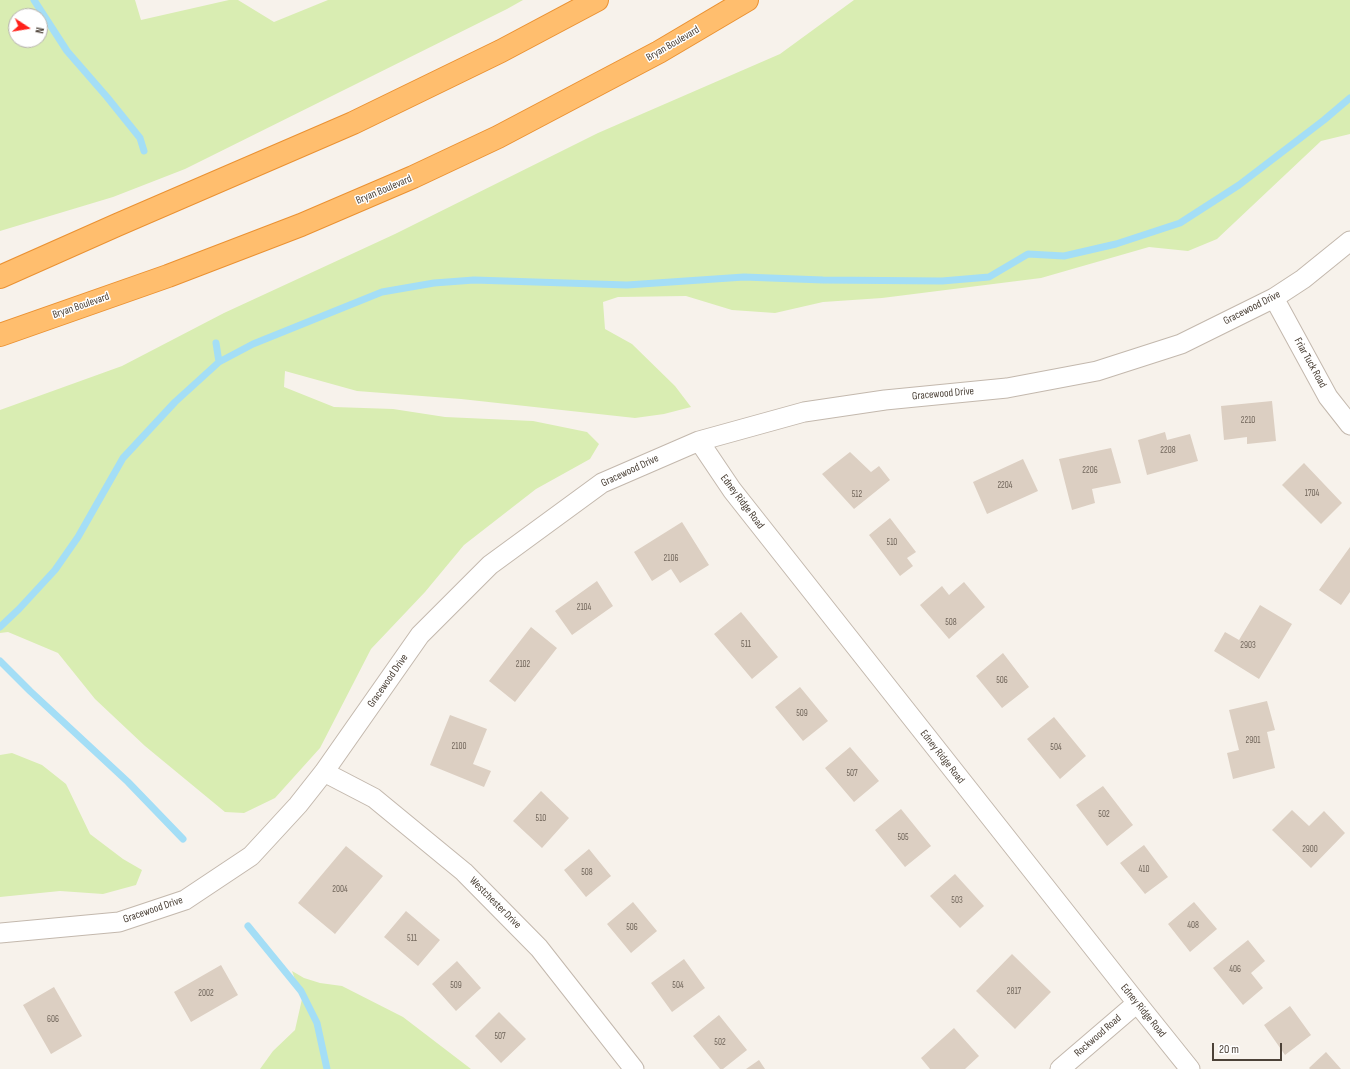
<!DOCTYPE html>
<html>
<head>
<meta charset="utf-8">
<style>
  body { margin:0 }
  #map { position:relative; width:1350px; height:1069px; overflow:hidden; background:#f7f2eb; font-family:"Sofia Sans Condensed",sans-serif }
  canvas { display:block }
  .north { position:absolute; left:8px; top:8px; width:40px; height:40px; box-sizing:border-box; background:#fff; border:1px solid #b7b3af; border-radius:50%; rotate:102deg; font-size:11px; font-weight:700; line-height:16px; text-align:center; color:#4c4238 }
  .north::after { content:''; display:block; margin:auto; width:14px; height:18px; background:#ff211a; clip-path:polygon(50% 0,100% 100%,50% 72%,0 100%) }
  .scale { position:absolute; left:1212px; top:1043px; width:70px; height:18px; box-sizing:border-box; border:2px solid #4c4238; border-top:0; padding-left:5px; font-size:12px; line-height:14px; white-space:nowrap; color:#4c4238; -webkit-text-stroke:3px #fff; paint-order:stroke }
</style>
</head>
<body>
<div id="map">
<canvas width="1350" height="1069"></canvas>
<div class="north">N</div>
<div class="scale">20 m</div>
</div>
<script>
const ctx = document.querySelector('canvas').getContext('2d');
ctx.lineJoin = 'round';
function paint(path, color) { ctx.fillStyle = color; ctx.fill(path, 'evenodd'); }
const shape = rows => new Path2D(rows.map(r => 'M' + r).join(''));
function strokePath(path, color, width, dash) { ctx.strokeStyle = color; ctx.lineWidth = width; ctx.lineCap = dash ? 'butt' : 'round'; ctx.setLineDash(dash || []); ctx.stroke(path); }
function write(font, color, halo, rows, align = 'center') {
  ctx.font = font + ' "Sofia Sans Condensed",sans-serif'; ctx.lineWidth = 3; ctx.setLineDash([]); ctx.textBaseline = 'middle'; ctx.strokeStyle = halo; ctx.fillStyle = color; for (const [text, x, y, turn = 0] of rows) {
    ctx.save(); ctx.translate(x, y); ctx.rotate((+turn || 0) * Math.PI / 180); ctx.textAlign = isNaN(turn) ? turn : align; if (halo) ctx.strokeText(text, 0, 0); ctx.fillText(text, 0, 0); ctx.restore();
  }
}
paint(shape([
  [0,0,135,0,141,20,229,0,238,0,274,22,328,0,523,0,507,9,185,169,113,197,0,231],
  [16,16,40,16,40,40,16,40],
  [854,0,1350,0,1350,134,1321,141,1217,239,1188,251,1149,247,1041,278,882,298,823,302,775,313,732,310,686,296,618,297,603,302,605,329,632,344,675,386,691,407,664,414,635,418,461,399,357,391,285,371,284,387,334,407,393,409,445,417,533,421,587,432,599,444,590,459,536,489,464,545,425,592,371,649,320,748,275,798,244,813,225,812,145,746,95,699,58,653,8,632,0,633,0,410,122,366,224,313,395,234,598,133,780,54],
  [12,753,42,765,66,784,90,834,123,859,142,870,136,885,103,894,60,891,0,897,0,755],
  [292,971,304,978,320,983,342,986,403,1017,471,1069,260,1069,273,1051,295,1030,302,999]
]), '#d9edb2');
strokePath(shape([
  [34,0,67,51,107,97,140,138,144,151],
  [216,343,219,362],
  [0,627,19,609,55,570,78,537,123,458,175,402,219,362,253,344,382,292,434,283,474,280,627,285,744,277,823,280,942,281,989,277,1028,254,1064,256,1116,244,1180,223,1239,185,1324,120,1350,98],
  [0,661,30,691,128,782,183,839],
  [248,926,301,991,317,1023,327,1069]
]), '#a4def6', 7);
paint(shape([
  [1272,401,1276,441,1247,444,1247,437,1224,440,1221,406],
  [1165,432,1167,440,1190,434,1198,461,1147,475,1138,440],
  [1111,448,1121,483,1092,489,1095,503,1072,510,1059,459],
  [850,452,871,472,879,466,890,480,854,509,822,474],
  [1023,459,1038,491,987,514,973,482],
  [1304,463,1342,503,1321,524,1282,485],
  [890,518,916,552,907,558,913,566,900,576,869,535],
  [682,522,709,565,680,583,671,569,652,581,634,552],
  [1350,547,1350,592,1341,605,1319,590],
  [597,581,613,606,572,635,555,611],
  [964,582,985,607,949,639,920,605,942,586,949,595],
  [1260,605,1292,624,1259,679,1214,651,1225,632,1239,640],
  [741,612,778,657,752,679,714,634],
  [531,627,557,648,515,702,489,681],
  [1003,653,1029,687,1002,708,976,676],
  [800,687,828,721,803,741,775,707],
  [1267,701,1275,730,1267,732,1275,768,1233,779,1227,753,1239,750,1229,710],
  [450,715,487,729,473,764,491,771,484,787,430,765],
  [1054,717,1086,756,1060,779,1027,739],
  [850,747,879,781,854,802,825,768],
  [1103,786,1133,825,1107,846,1076,805],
  [541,791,569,818,542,848,513,821],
  [901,809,931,846,905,867,875,830],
  [1292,810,1309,826,1324,811,1345,833,1311,868,1272,830],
  [1144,845,1168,877,1145,894,1120,863],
  [346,846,383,876,335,934,298,903],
  [589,849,611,876,586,897,564,870],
  [955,874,984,906,960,928,930,896],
  [633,902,657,931,631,953,607,924],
  [1194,902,1217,929,1190,952,1168,924],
  [406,911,440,940,418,966,384,937],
  [1248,940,1265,961,1251,973,1263,988,1243,1005,1213,968],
  [1012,954,1051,992,1015,1029,976,991],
  [684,959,705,988,672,1012,651,983],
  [457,961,481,988,456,1011,432,984],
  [221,965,238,995,191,1022,174,992],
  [54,987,82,1036,51,1054,23,1005],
  [1290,1006,1311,1035,1285,1055,1264,1025],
  [499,1012,526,1039,501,1063,475,1036],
  [719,1015,747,1050,723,1069,720,1069,693,1036],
  [954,1028,979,1056,965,1069,930,1069,921,1058],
  [1326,1052,1341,1069,1310,1069,1309,1068],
  [759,1060,765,1069,746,1069]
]), '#dccfc2');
const minor = shape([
  [1274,298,1328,397,1350,425],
  [699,441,732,490,1137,1003,1190,1069],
  [324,772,374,798,464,872,539,948,634,1069],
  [0,933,119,922,185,900,251,856,298,805,324,772,420,635,490,565,602,483,699,441,804,412,885,400,1007,388,1097,371,1181,344,1274,298,1303,279,1350,241],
  [1060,1069,1137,1003]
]);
const motorway = shape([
  [0,277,117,225,353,123,501,51,597,0],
  [0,335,168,276,301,225,413,177,498,137,659,52,747,0]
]);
strokePath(minor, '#c3b8ad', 21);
strokePath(motorway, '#ea9132', 24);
strokePath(minor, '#fff', 19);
strokePath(motorway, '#ffbe6e', 22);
write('9px', '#70655a', null, [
  ["2210",1248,421],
  ["2208",1168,451],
  ["2206",1090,471],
  ["2204",1005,486],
  ["1704",1312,494],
  ["512",857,495],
  ["510",892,543],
  ["2106",671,559],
  ["2104",584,608],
  ["508",951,623],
  ["511",746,645],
  ["2903",1248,646],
  ["2102",523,665],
  ["506",1002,681],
  ["509",802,714],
  ["2901",1253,741],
  ["2100",459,747],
  ["504",1056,748],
  ["507",852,774],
  ["502",1104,815],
  ["510",541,819],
  ["505",903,838],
  ["2900",1310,850],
  ["410",1144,870],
  ["508",587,873],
  ["2004",340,890],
  ["503",957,901],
  ["408",1193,926],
  ["506",632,928],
  ["511",412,939],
  ["406",1235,970],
  ["509",456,986],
  ["504",678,986],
  ["2817",1014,992],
  ["2002",206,994],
  ["606",53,1020],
  ["507",500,1037],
  ["502",720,1043]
]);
write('11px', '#4c4238', '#fff', [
  ["Bryan Boulevard",673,44,-30],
  ["Bryan Boulevard",384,190,-23],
  ["Bryan Boulevard",81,306,-19],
  ["Gracewood Drive",1252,308,-27],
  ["Friar Tuck Road",1310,363,61],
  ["Gracewood Drive",943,394,-5],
  ["Gracewood Drive",630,471,-25],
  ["Edney Ridge Road",742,502,53],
  ["Gracewood Drive",388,681,-55],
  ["Edney Ridge Road",942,757,52],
  ["Westchester Drive",495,903,45],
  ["Gracewood Drive",153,910,-19],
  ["Edney Ridge Road",1143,1011,51],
  ["Rockwood Road",1098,1036,-41]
]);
</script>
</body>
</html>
